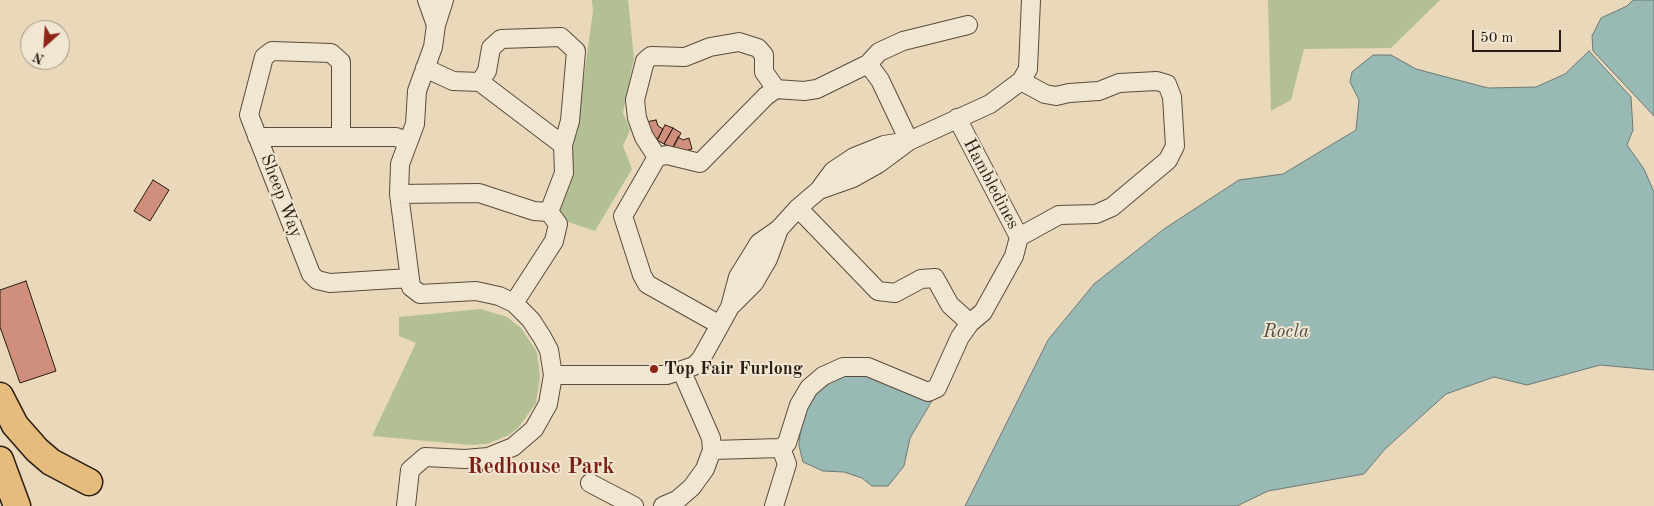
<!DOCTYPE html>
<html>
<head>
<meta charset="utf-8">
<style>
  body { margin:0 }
  #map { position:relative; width:1654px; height:506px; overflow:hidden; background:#ead8ba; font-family:"Old Standard TT",serif }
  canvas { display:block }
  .north { position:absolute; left:20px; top:20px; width:50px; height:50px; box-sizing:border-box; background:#f1e6d2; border:1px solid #a19586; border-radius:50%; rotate:206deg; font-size:14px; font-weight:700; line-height:20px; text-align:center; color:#291c13 }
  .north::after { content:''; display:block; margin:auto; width:18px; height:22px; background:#8f2418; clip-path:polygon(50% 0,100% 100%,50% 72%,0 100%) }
  .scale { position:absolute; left:1472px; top:30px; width:89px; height:22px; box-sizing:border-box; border:2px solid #291c13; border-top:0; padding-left:6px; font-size:15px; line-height:18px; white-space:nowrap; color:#291c13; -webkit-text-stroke:4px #f1e6d2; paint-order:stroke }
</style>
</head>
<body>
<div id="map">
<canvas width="1654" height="506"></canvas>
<div class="north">N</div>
<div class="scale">50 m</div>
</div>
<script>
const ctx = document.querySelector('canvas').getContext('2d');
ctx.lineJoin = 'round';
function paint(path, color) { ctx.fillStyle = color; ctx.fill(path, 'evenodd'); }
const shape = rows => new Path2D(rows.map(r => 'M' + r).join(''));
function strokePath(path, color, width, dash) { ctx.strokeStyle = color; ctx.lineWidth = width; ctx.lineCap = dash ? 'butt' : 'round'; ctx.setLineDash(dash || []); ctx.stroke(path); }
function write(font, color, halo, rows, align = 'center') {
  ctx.font = font + ' "Old Standard TT",serif'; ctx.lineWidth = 4; ctx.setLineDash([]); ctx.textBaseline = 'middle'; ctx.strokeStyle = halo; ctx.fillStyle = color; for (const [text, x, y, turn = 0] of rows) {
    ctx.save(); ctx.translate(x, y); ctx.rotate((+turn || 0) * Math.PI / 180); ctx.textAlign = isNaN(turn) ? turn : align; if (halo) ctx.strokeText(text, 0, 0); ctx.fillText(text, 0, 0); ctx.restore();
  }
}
paint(shape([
  [592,0,628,0,634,58,623,113,630,130,623,146,632,169,595,231,554,217,577,127,593,11],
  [1268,0,1440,0,1391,48,1304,49,1291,100,1271,111],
  [481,309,507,317,521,328,537,352,540,377,536,403,518,428,509,435,487,444,470,445,372,436,416,343,399,336,399,317]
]), '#b2c094');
const water = shape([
  [1633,0,1654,0,1654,116,1593,51,1592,36,1601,18,1627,6,1633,0],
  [1589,51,1631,97,1633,130,1627,145,1644,169,1654,192,1654,370,1600,365,1527,385,1494,377,1446,394,1385,449,1364,474,1268,491,1237,506,965,506,1048,340,1094,284,1164,229,1239,180,1283,174,1356,130,1359,100,1350,82,1352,72,1373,55,1391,55,1416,69,1488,88,1536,87,1565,74,1589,51],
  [842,371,881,374,933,399,910,438,904,466,888,486,872,486,862,478,844,472,823,471,803,462,799,446,802,411,818,382,842,371]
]);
paint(water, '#98b9b4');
strokePath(water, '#6c7a74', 1);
const building = shape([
  [656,120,658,126,663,129,658,139,648,133,646,122,656,120],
  [665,125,673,128,664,144,657,140,665,125],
  [673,128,681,133,673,148,664,144,673,128],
  [678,137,683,140,689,138,692,149,682,152,673,147,678,137],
  [153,180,169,190,150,221,134,211,153,180],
  [26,281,56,371,20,383,0,327,0,290,26,281]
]);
paint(building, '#d08f7d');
strokePath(building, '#291c13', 1);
const minor = shape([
  [427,0,436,25],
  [868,64,880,80,909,141],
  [425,68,453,81,480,82,487,71,491,48,501,39,561,37,576,51,570,121,563,145,564,173,549,212,558,224,554,241,514,303],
  [480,82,563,145],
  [341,136,341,62,331,53,272,51,264,57,249,115,311,274,317,280,330,283,410,278],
  [257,137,396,137,408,142],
  [657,157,667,155,700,163,766,96,776,89,804,91,817,89,868,64,879,52,903,41,968,25],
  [657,157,644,137,637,118,635,100,645,61,651,56,685,57,710,47,739,42,758,48,764,55,764,72,776,89],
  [657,157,623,216,642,275,647,284,720,325],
  [819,190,853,178,878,164,909,141,990,104,1021,81,1028,69,1031,0],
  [399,194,479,193,534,211,549,212],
  [798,208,878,291,895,293,921,279,935,278,950,305,970,323],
  [1019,237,1059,215,1096,214,1112,207,1168,160,1175,146,1172,97,1167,84,1157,81,1119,83,1099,91,1069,93,1056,96,1045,94,1021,81],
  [732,305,754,283,768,259,779,229],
  [682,372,711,438,712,450,781,448,787,443,799,405,809,388,823,376,843,367,868,367,928,392,937,388,960,337,970,323,983,312,1014,256,1019,237,957,118],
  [553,375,667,375,694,366,701,359,720,325,730,307,738,277,759,243,779,229,798,208,819,190,833,171,854,157,884,145,909,141],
  [590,483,634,506],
  [406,506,410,470,425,457,465,459,488,457,513,447,534,429,548,404,553,375,549,350,542,337,531,320,514,303,499,296,476,291,420,294,411,287,399,194,400,164,415,124,417,91,433,47,436,25,444,0],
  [663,506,677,500,692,487,705,469,712,450],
  [774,506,787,464,781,448]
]);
const highway = shape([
  [0,396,15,425,37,450,51,462,89,482],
  [0,460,17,506]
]);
strokePath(minor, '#594b3d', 20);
strokePath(highway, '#291c13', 29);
strokePath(minor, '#f1e6d2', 18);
strokePath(highway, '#e5bc7d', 26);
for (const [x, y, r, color] of [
  [654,369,5,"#8f2418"]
]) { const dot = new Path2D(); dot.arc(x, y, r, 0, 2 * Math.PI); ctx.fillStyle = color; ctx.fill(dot); strokePath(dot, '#f1e6d2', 2); }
write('18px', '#291c13', '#f1e6d2', [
  ["Hambledines",991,184,62],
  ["Sheep Way",281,196,69]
]);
write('bold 18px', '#291c13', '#f1e6d2', [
  ["Top Fair Furlong",664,369]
], 'left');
write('italic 19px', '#4a4b43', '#f1e6d2', [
  ["Rocla",1286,332]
]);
write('bold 22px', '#7a1f14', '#f1e6d2', [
  ["Redhouse Park",541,467]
]);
</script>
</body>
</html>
